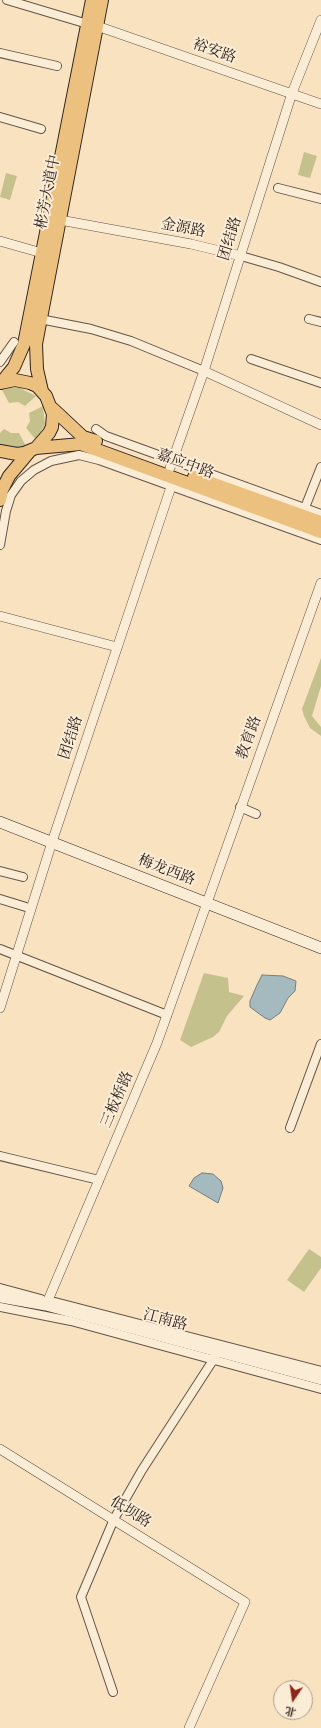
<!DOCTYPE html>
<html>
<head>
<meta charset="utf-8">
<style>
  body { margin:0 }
  #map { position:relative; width:321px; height:1728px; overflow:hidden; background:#f9e2c0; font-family:"IM FELL DW Pica","Noto Serif SC",serif }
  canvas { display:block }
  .north { position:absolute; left:273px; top:1680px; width:40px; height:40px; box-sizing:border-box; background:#fbecd6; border:1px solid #aa9c8d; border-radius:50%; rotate:193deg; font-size:11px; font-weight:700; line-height:16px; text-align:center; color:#31241f }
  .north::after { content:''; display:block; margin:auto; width:14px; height:18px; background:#8f2418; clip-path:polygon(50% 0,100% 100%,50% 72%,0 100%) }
</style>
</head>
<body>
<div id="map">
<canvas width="321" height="1728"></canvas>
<div class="north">北</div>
</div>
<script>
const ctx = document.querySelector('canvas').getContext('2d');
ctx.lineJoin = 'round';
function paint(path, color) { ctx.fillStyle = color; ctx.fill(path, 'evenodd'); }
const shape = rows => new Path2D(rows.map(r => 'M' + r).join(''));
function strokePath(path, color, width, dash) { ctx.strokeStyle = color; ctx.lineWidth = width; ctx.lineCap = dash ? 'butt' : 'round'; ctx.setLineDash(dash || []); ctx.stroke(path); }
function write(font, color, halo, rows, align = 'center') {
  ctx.font = font + ' "IM FELL DW Pica","Noto Serif SC",serif'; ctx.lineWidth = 4; ctx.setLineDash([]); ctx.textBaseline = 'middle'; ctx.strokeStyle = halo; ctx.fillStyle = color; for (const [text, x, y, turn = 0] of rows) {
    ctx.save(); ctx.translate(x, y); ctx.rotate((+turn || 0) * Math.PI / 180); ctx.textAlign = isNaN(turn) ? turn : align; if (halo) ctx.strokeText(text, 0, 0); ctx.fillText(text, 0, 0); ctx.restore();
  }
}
paint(shape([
  [304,152,317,156,310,178,298,175],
  [6,173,17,176,10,200,0,197],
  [8,388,20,388,36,396,25,406,18,402,9,403,2,390],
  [43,406,45,424,36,440,26,428,30,421,29,413],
  [4,429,11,433,19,433,26,446,21,448,0,445,0,433],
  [321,658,321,686,312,716,321,727,321,736,310,728,304,716,302,709],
  [204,973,228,978,229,992,244,996,227,1016,219,1032,213,1037,191,1047,180,1040],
  [309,1249,321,1257,321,1268,304,1292,287,1280]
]), '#c5c18d');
const water = shape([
  [262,975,283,976,296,981,295,991,288,998,280,1013,270,1020,265,1018,250,1007,250,1001,257,985,262,975],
  [202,1173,213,1174,221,1181,223,1188,218,1203,189,1186,194,1178,202,1173]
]);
paint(water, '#a4babe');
strokePath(water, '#767e7e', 1);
const minor = shape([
  [7,0,91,25],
  [0,53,57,66],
  [0,117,41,129],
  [278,188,321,199],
  [241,256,279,267,321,282],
  [40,319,91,329,131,341,204,371],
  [309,319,321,322],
  [251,359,321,383],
  [0,362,14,342],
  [96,429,106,436,321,514],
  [306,505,321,467],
  [0,545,6,511,11,495,21,481,34,470,51,461,79,455,99,460,321,540],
  [240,807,256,814],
  [0,871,23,877],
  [0,899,26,907],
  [0,949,167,1015],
  [290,1128,321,1044],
  [0,1156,99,1180],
  [0,1288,41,1299],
  [55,1302,321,1371],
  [0,1307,71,1321,321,1389],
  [113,1692,81,1597,114,1519,142,1470,219,1351]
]);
const tertiary = shape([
  [97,26,321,104],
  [60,220,191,244,241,256],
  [0,241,42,253],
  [204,371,321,425],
  [170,468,204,371,292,93,321,20],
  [0,616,117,647],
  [0,1008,52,842,174,478],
  [46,1305,157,1043,321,583],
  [0,1449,245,1602,189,1728]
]);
const secondary = shape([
  [0,822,321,948],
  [0,1297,46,1305,321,1379]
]);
const primary = shape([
  [0,383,15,380,30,383,37,386,46,396,53,414,52,427,49,433,36,448,24,453,17,454,0,451],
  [1,383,14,367,24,344,92,0],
  [42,391,37,369,36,344,102,0],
  [52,408,83,437,96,441],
  [36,448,81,444,321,532],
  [194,477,321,522],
  [0,500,2,490,9,476,30,451]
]);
strokePath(minor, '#635447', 10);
strokePath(tertiary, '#635447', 10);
strokePath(secondary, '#31241f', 12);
strokePath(primary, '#31241f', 14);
strokePath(minor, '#fbecd6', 8);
strokePath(tertiary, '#fbecd6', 9);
strokePath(secondary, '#fbecd6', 11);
strokePath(primary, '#ecc180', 12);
write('15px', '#31241f', '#fbecd6', [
  ["裕安路",214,52,19],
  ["彬芳大道中",49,192,-79],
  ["金源路",183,229,11],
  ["团结路",231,239,-73],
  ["嘉应中路",185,465,20],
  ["团结路",72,738,-72],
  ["教育路",250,738,-70],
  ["梅龙西路",166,871,21],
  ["三板桥路",118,1100,-67],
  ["江南路",165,1321,15],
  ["低坝路",130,1513,32]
]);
</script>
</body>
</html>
